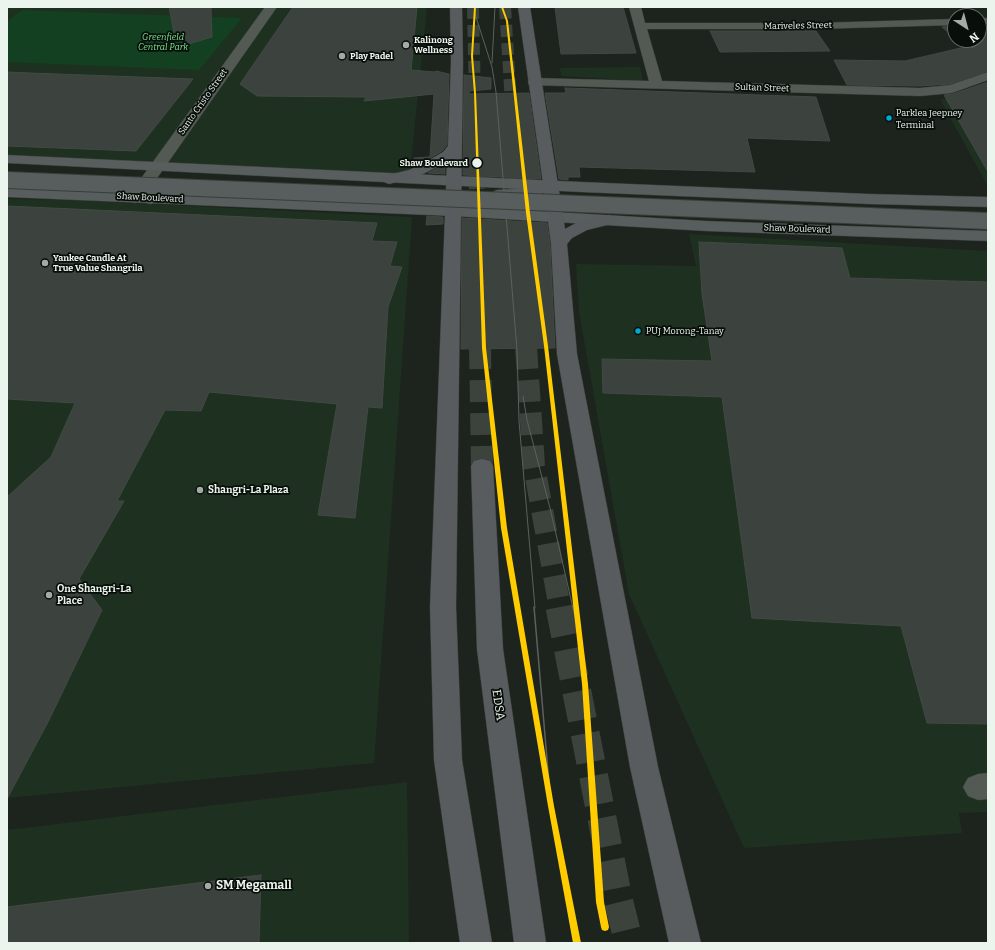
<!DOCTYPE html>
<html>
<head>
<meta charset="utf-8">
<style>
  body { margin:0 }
  #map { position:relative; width:995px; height:950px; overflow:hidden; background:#1c241d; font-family:Bitter,serif }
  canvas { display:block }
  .frame { position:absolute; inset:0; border:8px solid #ecf5ed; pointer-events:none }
  .north { position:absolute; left:947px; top:8px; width:40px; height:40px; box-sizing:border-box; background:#080e09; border:1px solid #636a64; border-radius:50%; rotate:144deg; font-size:11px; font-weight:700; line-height:16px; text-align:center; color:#ecf5ed }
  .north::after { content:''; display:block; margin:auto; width:14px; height:18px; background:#a3aca4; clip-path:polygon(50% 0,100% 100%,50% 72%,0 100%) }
</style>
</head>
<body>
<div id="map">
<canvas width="995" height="950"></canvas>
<div class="frame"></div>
<div class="north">N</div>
</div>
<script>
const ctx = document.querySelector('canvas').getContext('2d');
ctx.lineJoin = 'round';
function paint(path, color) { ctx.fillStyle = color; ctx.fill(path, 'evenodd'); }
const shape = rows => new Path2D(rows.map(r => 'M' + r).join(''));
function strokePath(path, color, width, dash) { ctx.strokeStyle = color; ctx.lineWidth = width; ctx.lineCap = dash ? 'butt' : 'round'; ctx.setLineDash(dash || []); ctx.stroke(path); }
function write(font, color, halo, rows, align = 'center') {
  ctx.font = font + ' Bitter,serif'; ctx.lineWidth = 3.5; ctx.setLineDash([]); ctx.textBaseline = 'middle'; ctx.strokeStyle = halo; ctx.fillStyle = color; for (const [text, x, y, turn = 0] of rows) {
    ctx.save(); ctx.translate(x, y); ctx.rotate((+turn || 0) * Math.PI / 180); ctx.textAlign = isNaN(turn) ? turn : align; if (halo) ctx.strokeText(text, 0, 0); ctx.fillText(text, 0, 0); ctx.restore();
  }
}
paint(shape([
  [11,7,427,7,410,172,399,174,7,155,7,10],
  [640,67,643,81,561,76,560,68],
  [988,98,988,184,986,183,940,99],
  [7,199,70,200,412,217,374,763,7,798],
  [689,234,988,251,988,812,959,813,962,833,744,848,629,594,579,312,576,264,696,266],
  [407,782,409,943,7,943,7,830]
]), '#1e3020');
paint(shape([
  [22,10,242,18,199,70,7,62,7,22]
]), '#124020');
const building = shape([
  [169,7,211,7,212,37,185,45,175,38,169,7],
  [293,7,417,7,411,70,435,72,436,71,449,74,447,145,442,151,425,161,413,166,414,158,430,157,434,94,364,101,366,97,257,96,240,84,293,7],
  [555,7,623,7,636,53,561,54,555,7],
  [955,26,955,38,942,27,955,26],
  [979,26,988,26,988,71,950,84,920,86,847,85,834,60,905,61,965,47,957,40,979,40,979,26],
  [710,31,816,31,830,51,720,52,710,31],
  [7,72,30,73,193,79,136,151,7,146,7,72],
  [464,75,491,78,491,89,469,91,469,94,529,93,541,179,463,175,464,75],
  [988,82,988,172,944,95,953,94,988,82],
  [565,88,816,97,830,141,747,138,755,172,579,167,580,177,568,177,568,180,559,179,545,93,566,93,565,88],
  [445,164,445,174,428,173,445,164],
  [7,206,377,223,372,241,397,242,390,266,402,267,388,307,382,408,368,407,355,518,318,515,337,404,209,392,201,411,165,410,117,501,124,501,79,579,102,610,48,722,7,799,7,497,51,457,75,403,7,399,7,206],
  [427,216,443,217,443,224,426,225,427,216],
  [462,218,547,223,550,243,555,348,461,349,462,218],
  [699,242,842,248,850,278,988,282,988,724,927,723,901,626,752,618,722,397,603,393,602,359,712,361,702,294,699,242],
  [261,875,259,943,7,943,7,907,261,875]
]);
paint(building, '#3c423d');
strokePath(building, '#424944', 1);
strokePath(shape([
  [473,7,476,150],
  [505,7,514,150]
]), '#3b433c', 12, [12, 6]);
strokePath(shape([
  [476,149,480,348],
  [514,149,527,348]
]), '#3b433c', 16, [16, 8]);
strokePath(shape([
  [480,347,482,466],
  [526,347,534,466,560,608]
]), '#3b433c', 22, [22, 11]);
strokePath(shape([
  [560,607,618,899,629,943]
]), '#3b433c', 29, [29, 14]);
const minor = shape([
  [265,7,277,7,141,201,135,203,129,201,127,198,129,195,265,7],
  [629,7,641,7,645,23,814,23,955,19,955,25,814,29,647,29,662,81,920,88,950,85,988,72,988,80,952,93,920,96,529,85,528,82,529,79,534,78,649,81,629,7],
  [979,18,988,18,988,24,979,24,979,18],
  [988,773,988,799,978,800,968,796,963,787,968,778,978,774,988,773]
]);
const major = shape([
  [7,155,581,182,869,194,988,197,988,207,869,204,581,192,7,163,7,155],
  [7,187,453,206,706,221,988,231,988,241,706,231,453,216,7,197,7,187]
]);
const highway = shape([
  [450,7,462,7,463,62,456,607,462,760,492,943,460,943,434,760,430,607,447,162,419,176,389,184,384,182,381,179,384,176,409,170,426,162,443,152,448,146,451,62,450,7],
  [518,7,530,7,565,229,576,223,609,215,615,217,617,220,615,223,587,230,572,238,567,244,577,354,658,767,701,943,669,943,630,767,557,354,551,243,544,193,530,198,497,200,492,198,489,195,492,192,497,190,528,188,543,183,518,7],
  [195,186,200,188,203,191,200,194,169,199,150,204,144,202,142,199,144,196,168,189,195,186],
  [482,459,490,461,493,466,503,649,546,943,514,943,477,649,471,466,474,461,482,459]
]);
strokePath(minor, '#383f39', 1);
strokePath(major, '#383f39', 1);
strokePath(highway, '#383f39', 1);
paint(minor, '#535a54');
paint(major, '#585d5d');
paint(highway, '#585c5e');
strokePath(shape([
  [475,14,492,67,496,92,517,350,519,421,535,608],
  [492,63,495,7],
  [523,396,527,420,550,508,573,608]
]), '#5c615d', 1);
strokePath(shape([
  [534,607,551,806],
  [573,607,580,638]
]), '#5c615d', 1.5);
const majorBridge = shape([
  [7,180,988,221]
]);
strokePath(majorBridge, '#383f39', 18, []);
strokePath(majorBridge, '#585d5d', 16);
paint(shape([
  [474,7,476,7,473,56,476,93,486,348,507,528,554,806,581,943,573,943,548,806,501,528,482,348,474,93,471,56,474,7],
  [501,7,503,7,508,21,530,213,548,346,588,684,604,902,609,927,608,930,605,931,602,930,601,927,596,902,582,684,544,346,526,213,506,21,501,7]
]), '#fc0');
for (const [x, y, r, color] of [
  [406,45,4,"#a3aca4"],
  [342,56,4,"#a3aca4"],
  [889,118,3.5,"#00a9ce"],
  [477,163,5.5,"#ecf5ed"],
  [45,263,4,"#a3aca4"],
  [638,331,3.5,"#00a9ce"],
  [200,490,4,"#a3aca4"],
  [49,595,4,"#a3aca4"],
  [208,886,4,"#a3aca4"]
]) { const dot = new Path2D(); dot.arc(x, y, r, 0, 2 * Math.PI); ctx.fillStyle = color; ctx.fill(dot); strokePath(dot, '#080e09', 1.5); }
write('9px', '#ecf5ed', '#080e09', [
  ["Mariveles Street",798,26,-1],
  ["Sultan Street",762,88,2],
  ["Santo Cristo Street",203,102,-55],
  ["Shaw Boulevard",150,198,3],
  ["Shaw Boulevard",797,229,2]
]);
write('italic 9px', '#7be693', '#080e09', [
  ["Greenfield",163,37],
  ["Central Park",163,47]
]);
write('bold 9px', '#ecf5ed', '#080e09', [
  ["Kalinong",414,40],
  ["Wellness",414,50],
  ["Play Padel",350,56],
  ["Yankee Candle At",53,258],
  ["True Value Shangrila",53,268]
], 'left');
write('9px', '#ecf5ed', '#080e09', [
  ["Parklea Jeepney",896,113],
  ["Terminal",896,125],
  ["PUJ Morong-Tanay",646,331]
], 'left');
write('bold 9px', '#ecf5ed', '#080e09', [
  ["Shaw Boulevard",468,163]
], 'right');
write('bold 10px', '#ecf5ed', '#080e09', [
  ["Shangri-La Plaza",208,490],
  ["One Shangri-La",57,589],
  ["Place",57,601]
], 'left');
write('12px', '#ecf5ed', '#080e09', [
  ["EDSA",498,705,82]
]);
write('bold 12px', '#ecf5ed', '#080e09', [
  ["SM Megamall",216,886]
], 'left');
</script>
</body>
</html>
